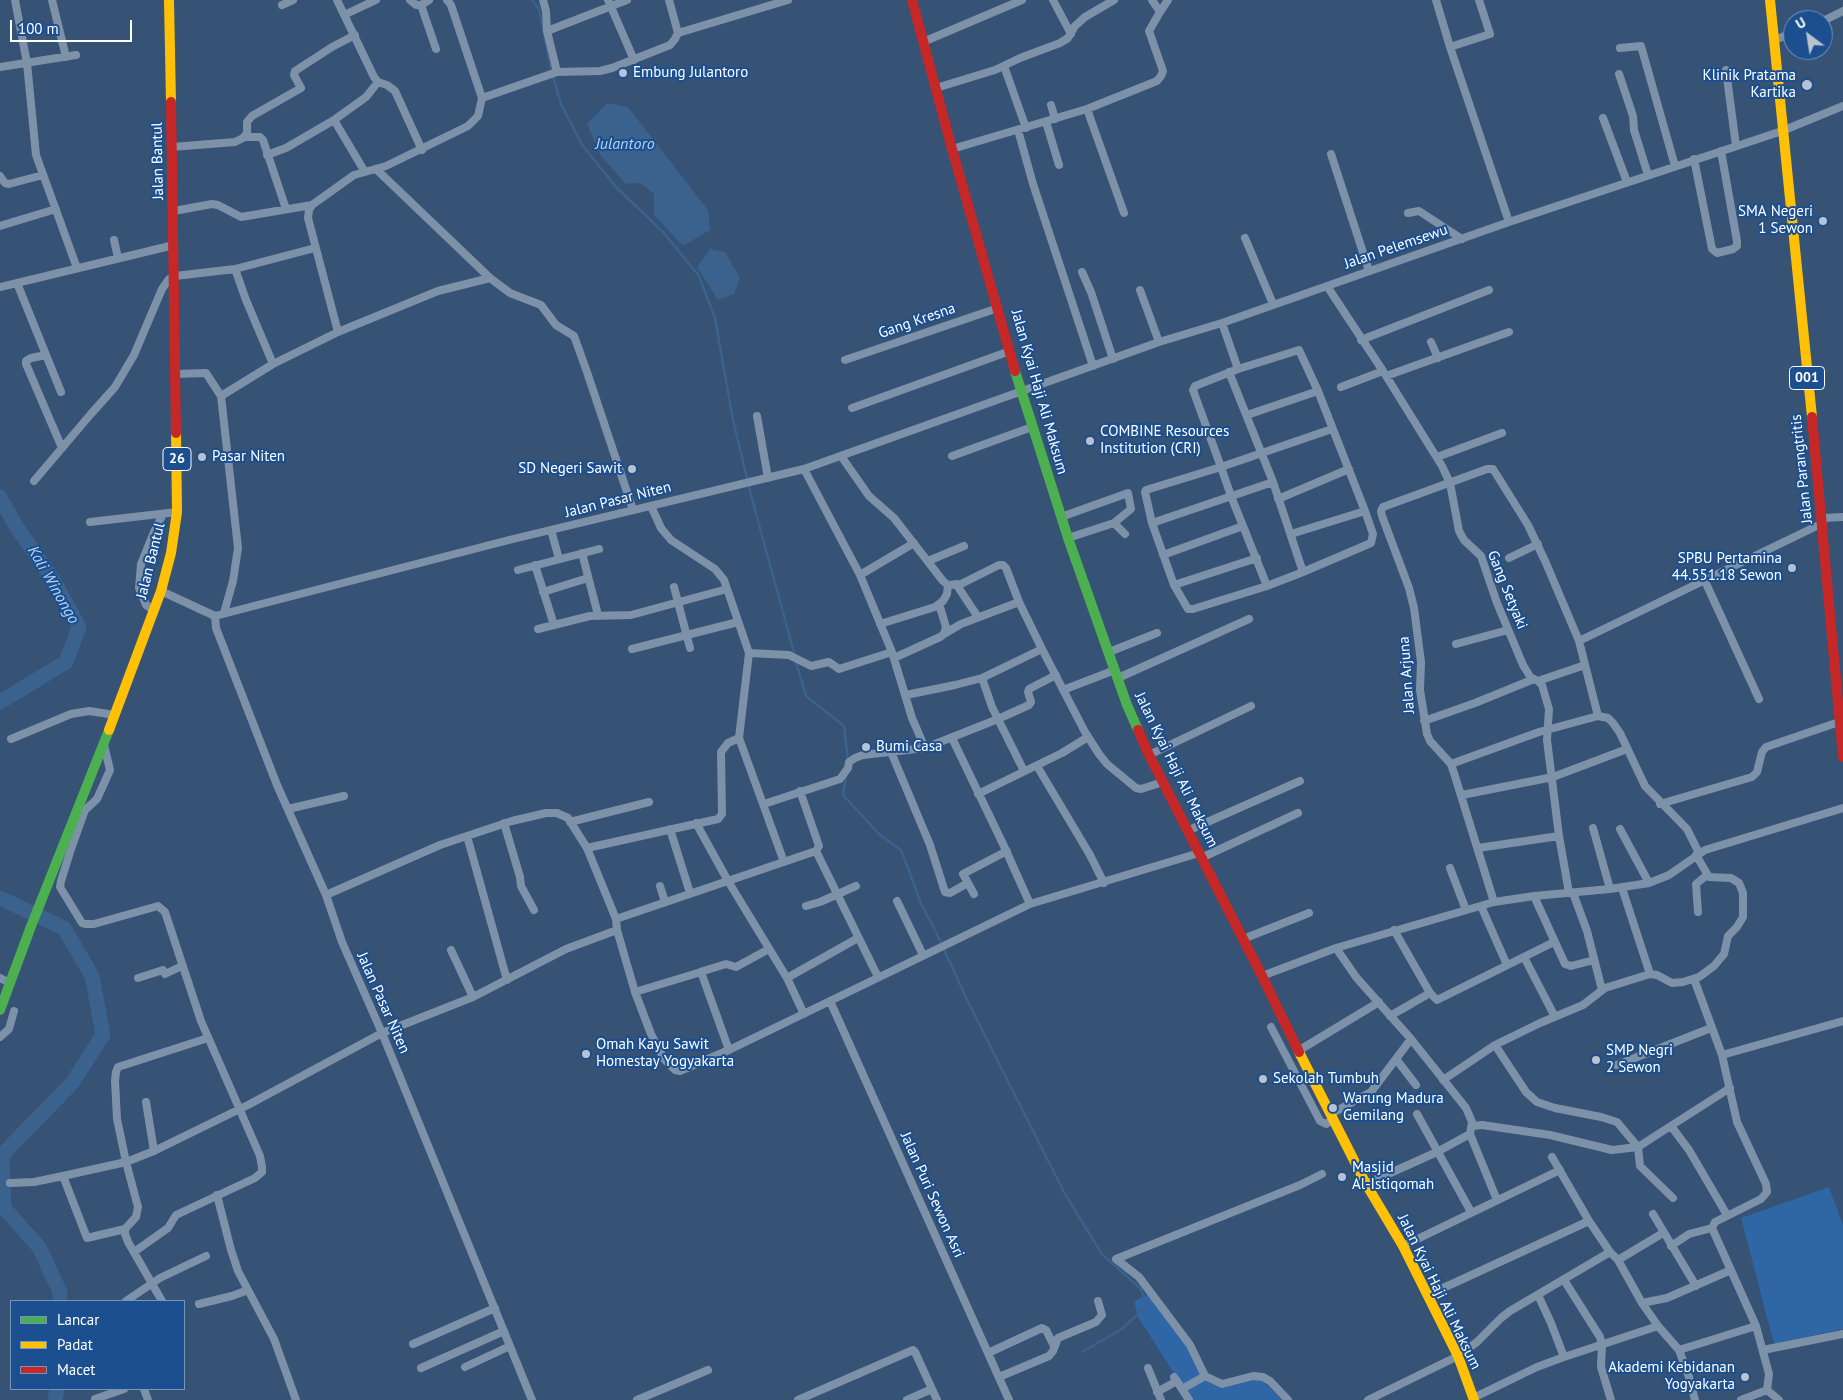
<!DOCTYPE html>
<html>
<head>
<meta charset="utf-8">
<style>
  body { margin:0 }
  #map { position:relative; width:1843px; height:1400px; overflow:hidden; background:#365274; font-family:"PT Sans",sans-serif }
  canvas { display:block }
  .legend { position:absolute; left:10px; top:1300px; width:175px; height:90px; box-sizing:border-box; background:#1b4f8f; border:1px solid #7695bc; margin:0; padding:6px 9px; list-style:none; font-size:15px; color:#fff }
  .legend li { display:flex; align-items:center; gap:10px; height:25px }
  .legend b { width:25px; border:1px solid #7695bc }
  .north { position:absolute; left:1783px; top:10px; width:50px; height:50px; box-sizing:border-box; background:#1b4f8f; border:1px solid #7695bc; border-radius:50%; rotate:329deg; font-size:14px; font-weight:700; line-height:20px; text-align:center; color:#fff }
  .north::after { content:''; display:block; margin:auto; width:18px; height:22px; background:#b9c2ce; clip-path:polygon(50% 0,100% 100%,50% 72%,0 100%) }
  .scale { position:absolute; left:10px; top:20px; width:122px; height:22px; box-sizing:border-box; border:2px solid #fff; border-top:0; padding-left:6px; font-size:15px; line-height:18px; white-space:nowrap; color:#fff; -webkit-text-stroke:4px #1b4f8f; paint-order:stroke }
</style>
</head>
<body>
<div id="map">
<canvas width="1843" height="1400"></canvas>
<ul class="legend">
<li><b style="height:6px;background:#4caf50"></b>Lancar</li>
<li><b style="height:6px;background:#ffc107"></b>Padat</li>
<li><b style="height:6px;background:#c62828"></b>Macet</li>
</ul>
<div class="north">U</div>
<div class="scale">100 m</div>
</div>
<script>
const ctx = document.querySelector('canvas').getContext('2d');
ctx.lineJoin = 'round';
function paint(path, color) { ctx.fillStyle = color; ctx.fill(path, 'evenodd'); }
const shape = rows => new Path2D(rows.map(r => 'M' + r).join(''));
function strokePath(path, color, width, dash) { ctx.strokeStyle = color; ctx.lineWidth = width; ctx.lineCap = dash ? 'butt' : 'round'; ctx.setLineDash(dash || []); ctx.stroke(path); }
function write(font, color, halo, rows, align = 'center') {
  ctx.font = font + ' "PT Sans",sans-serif'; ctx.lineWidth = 4; ctx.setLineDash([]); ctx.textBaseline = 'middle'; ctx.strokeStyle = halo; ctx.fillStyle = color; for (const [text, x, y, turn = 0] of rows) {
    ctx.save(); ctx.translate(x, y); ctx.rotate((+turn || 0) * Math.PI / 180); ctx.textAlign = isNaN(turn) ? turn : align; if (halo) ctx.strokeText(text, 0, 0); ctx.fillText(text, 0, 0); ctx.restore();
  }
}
paint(shape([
  [1829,1187,1843,1225,1843,1329,1774,1344,1741,1218],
  [1150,1294,1188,1347,1202,1378,1221,1387,1250,1378,1263,1381,1282,1400,1191,1400,1138,1317,1134,1301]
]), '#2f66a5');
paint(shape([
  [607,103,628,107,708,210,710,230,683,246,654,215,654,194,640,183,626,184,601,156,587,124],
  [710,249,725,252,740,278,734,294,718,300,697,267]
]), '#3b618d');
strokePath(shape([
  [532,0,539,9,551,69,561,104,582,145,616,187,663,232,699,276,715,318,733,420,752,499,795,656],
  [796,662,806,696,844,726,848,761],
  [846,777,843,795,880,835,901,850,922,906,935,930,969,1004,1065,1194,1102,1254,1141,1289,1147,1305,1122,1329,1082,1352]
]), '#3b618d', 2.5);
strokePath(shape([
  [0,497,16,526,54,581,79,627,66,662,0,702],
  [0,898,64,928,92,976,103,1035,72,1083,2,1155,4,1208,39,1247,60,1292,60,1301],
  [55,1400,57,1389]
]), '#3b618d', 15);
strokePath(shape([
  [15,0,27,63,36,155,77,268],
  [52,0,66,57],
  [337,0,374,77,378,82,387,85,395,91,422,150],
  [410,0,416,5,421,5,429,0],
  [447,0,451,5,482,98],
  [543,0,546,11,547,31,557,72],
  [608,0,634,60],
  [1053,0,1071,34],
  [1436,0,1450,47,1509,222],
  [282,5,293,0],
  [421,5,436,49],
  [1160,12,1168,0],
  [344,15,376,0],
  [1823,21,1843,11],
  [547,31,627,0],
  [678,33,788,0],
  [1774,40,1793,33],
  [923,42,1022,0],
  [1450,47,1490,34,1479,0],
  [1620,48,1641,46,1675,166],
  [1004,66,1026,128],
  [0,67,76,55],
  [1726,70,1736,146],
  [1619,74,1633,116,1634,130,1648,175],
  [936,88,995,70,1020,58,1060,43,1068,38,1075,26,1085,17,1114,0],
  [1051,105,1055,119],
  [1087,109,1124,213],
  [1603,118,1627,182],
  [334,120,365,172],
  [1046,122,1059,165],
  [1018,130,1033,184,1093,366],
  [245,137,260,137,263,140,286,209],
  [172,147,235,142,243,138,247,133,247,122,252,116,301,88,294,75,295,71,332,47,355,35],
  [952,149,1087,109,1157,81,1161,76,1163,71,1149,31,1160,12,1152,0],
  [1331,154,1369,271],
  [267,155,286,148,334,120,366,97,378,82],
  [1694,159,1712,249,1717,253,1733,249,1737,246,1737,241,1721,151],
  [376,169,490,278,510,293,541,305,556,325,574,336,587,372,633,510],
  [0,176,5,183,9,184,43,175],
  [174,211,212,204,218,205,241,217,312,205,354,175,386,166,468,126,478,116,482,98,557,72,600,71,612,68,670,45,675,39,678,33,669,0],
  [1408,213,1419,211,1462,239],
  [0,226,56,209],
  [1245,238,1273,304],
  [114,240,118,258],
  [235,269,246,300,273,364],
  [1082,272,1091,292,1113,359],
  [17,283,61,392],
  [1327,286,1383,371,1442,466,1450,483,1459,531,1464,540,1481,556,1497,603,1523,665,1531,678,1538,681,1542,685,1549,709,1547,740,1559,836,1569,893],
  [0,287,174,245],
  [1140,290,1159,342],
  [1222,323,1238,369],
  [338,332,438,291,490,278],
  [1361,340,1489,290],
  [1431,342,1438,358],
  [46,355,31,358,26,361,26,364,62,448],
  [845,360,998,308],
  [1229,372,1273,482,1303,572],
  [176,374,206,373,221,396,238,548,233,581,224,613],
  [1386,376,1509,332],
  [1341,387,1383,371],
  [221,396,273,364,338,332,308,218,309,210,312,205],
  [852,408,1010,351],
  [1247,415,1318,391],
  [757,416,768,478],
  [841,456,869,496,894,518,943,581,948,585,961,584,999,565,1003,565,1006,568,1019,602,1042,649,1085,732,1099,754,1107,764,1136,788,1141,789,1163,782],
  [952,456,1032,427],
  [1437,457,1502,433],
  [804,469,860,575,892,652,912,718,925,748],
  [34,481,90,415,115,387,134,355,162,289,169,279,175,276,235,269,315,248],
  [1278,499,1349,469],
  [1061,517,1128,493,1131,509,1114,523],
  [1822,518,1843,517],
  [90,522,177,512],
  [1152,523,1273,482],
  [551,530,559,559],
  [1291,534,1365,511],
  [1068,538,1114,523,1125,534],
  [582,553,598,615],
  [1163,555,1243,526],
  [1509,558,1538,544],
  [928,561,964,546],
  [535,565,554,625],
  [518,570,599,549],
  [860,575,914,543],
  [1704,579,1759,699],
  [956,584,978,617],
  [1174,585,1257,558],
  [1267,586,1231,496,1221,467,1193,390,1195,386,1238,369,1299,350,1318,391,1365,511,1373,534,1371,543,1303,572,1267,586,1193,609,1188,609,1174,585,1152,523,1145,492,1146,490,1221,467,1332,429],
  [674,587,690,648],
  [161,591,215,616,509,540,804,469,1159,342,1222,323,1509,222,1782,131,1843,106],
  [543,592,588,578],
  [154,610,146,605,139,588,141,564,154,532,163,514],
  [215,616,216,628,277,785,326,895,342,942,382,1033,532,1400],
  [880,624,935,607,943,601,947,594,948,585],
  [538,629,590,616,631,615,727,589],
  [944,634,961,624,1019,602],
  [1579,641,1823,523],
  [1456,644,1508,630],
  [632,649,738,622],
  [1109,652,1157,633],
  [749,653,789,655,811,666,829,662,839,669,892,652],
  [894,658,940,637,944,634,946,627,939,604],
  [982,678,992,707,1024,771],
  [1118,678,1249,619],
  [1538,681,1585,665],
  [1063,690,1115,670],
  [906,695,955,685,982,678,1042,649],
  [1424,721,1475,703,1534,679],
  [739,738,784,862],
  [952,738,1003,844,1030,904],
  [11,739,71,714,89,711,115,715],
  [104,745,110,770,97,799,85,810,70,852,61,881,60,887,82,923,85,924,94,924,158,906,165,912,201,1021,260,1156,262,1167,262,1172,255,1178,176,1215,168,1228,134,1252],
  [891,752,930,845,945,892,950,893,968,883,963,874,1007,851],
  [1149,755,1251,706],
  [1451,764,1539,732,1598,716,1608,718,1613,723,1620,733,1645,786,1687,829,1699,853],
  [1037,766,1090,855,1104,883],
  [800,791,819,846,816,851],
  [978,794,1062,753,1088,737],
  [1462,795,1553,777,1627,749],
  [764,804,840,779,848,768,849,762,855,758,863,755,925,748,998,719,1029,705,1031,702,1028,692,1029,689,1056,675],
  [1660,804,1752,777,1757,772,1762,752,1766,747,1839,722],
  [288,809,344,796],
  [570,822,649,802],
  [504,823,520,877,521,886,534,910],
  [696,823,728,881,787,978],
  [1593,828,1610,889],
  [670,829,690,893],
  [1620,829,1649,883],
  [1187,831,1300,781],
  [467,836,507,980],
  [587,848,718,819,722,814,721,752,728,743,739,738,749,653,724,580,715,569,671,540,661,528,651,506],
  [1478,848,1559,836],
  [1201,858,1298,813],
  [1450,868,1466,910],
  [968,883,974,894],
  [660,886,665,902],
  [1622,888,1650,974],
  [1573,893,1587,931,1602,990],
  [326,895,440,845,512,821,546,813,557,813,568,818,587,848,616,919,617,930,635,992,651,1034,664,1059,675,1070,680,1071,729,1050,1030,904,1199,853],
  [1534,896,1565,964,1571,966,1594,960],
  [897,901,923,955],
  [1494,902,1454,773,1451,764,1430,741,1427,734,1420,690,1421,662,1414,608,1409,588,1382,516,1381,511,1383,507,1487,469,1493,469,1528,525,1546,563,1579,641,1598,716],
  [806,906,820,902,856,886],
  [1481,906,1507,965],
  [1698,912,1696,884,1707,875],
  [616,919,816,851,878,977],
  [1394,930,1430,993,1437,1000,1554,942],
  [1243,939,1309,913],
  [1336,948,1356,977,1411,1039,1466,1108,1472,1122,1470,1134,1497,1200],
  [451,950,473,997],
  [1524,957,1555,1017],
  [700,972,726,964,736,967,769,949],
  [1262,976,1336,948,1494,902,1534,896,1610,889,1649,883,1669,875,1705,850,1843,808],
  [0,978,10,983],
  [138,978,163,970,165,974,182,966],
  [635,992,701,972,729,1050],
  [830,1001,1009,1400],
  [804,1014,787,978,858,938],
  [1390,1016,1430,993],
  [1271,1027,1320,1121,1326,1124,1334,1119],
  [0,1037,9,1029,14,1011],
  [1495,1045,1526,1092,1537,1102,1555,1108,1601,1117,1617,1122,1638,1147,1640,1166,1673,1198],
  [1298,1051,1379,1002],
  [1722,1055,1843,1021],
  [1396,1059,1416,1085],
  [1617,1065,1711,1028],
  [1443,1080,1495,1045,1540,1023,1583,1005,1605,988,1650,974,1657,975,1672,983,1683,982,1699,977,1714,966,1724,954,1728,936,1737,927,1743,917,1743,893,1739,883,1731,878,1709,877,1696,855],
  [146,1102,154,1151],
  [1331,1114,1371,1092,1411,1039],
  [1417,1114,1471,1212],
  [1473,1126,1482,1125,1550,1135,1612,1150,1638,1147,1730,1088],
  [1671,1126,1689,1150,1727,1215],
  [1552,1157,1589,1221,1610,1252,1618,1260,1642,1303,1658,1326,1679,1350,1689,1377,1695,1400],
  [63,1176,87,1238,125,1229],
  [10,1183,34,1182,63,1176,126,1162,154,1151,248,1105,382,1033,473,997,566,949,617,930],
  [1366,1184,1437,1152,1470,1134],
  [217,1195,231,1250,238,1271,274,1339,296,1400],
  [1653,1214,1696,1286],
  [1712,1228,1756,1326,1769,1374,1767,1390,1779,1400],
  [1403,1246,1560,1170],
  [1671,1246,1689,1234,1712,1228,1715,1222,1761,1199,1767,1192,1766,1184,1737,1122,1722,1055,1694,979],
  [1618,1260,1663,1233],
  [1564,1280,1600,1337,1602,1345,1601,1367,1611,1400],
  [1538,1295,1551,1323,1564,1357],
  [1429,1298,1441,1289,1589,1221],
  [126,1301,160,1278,206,1256],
  [162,1301,128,1242,125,1234,125,1229,136,1217,138,1207,126,1162,117,1119,115,1081,116,1072,118,1067,208,1038],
  [1642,1303,1667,1298,1731,1270],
  [199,1304,232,1296,248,1290],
  [413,1344,495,1308],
  [1679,1350,1756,1326],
  [1763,1350,1843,1334],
  [988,1353,1042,1328,1046,1330,1054,1346],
  [465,1367,510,1346],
  [421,1368,504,1331],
  [1148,1368,1161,1400],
  [999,1377,1049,1356,1053,1351,1058,1338,1096,1322,1102,1315,1098,1301],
  [1174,1377,1182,1389,1205,1376],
  [144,1389,148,1400],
  [1182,1389,1189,1400],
  [1157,1392,1177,1381],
  [1473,1398,1537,1367,1564,1357,1658,1326],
  [95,1399,124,1389],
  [637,1400,708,1370],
  [798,1400,913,1350,915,1352,937,1400],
  [907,1400,932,1389],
  [1288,1400,1270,1381,1263,1377,1253,1376,1222,1384,1205,1376,1190,1345,1139,1277,1116,1259,1300,1185,1322,1174],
  [1368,1400,1458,1356,1477,1342,1501,1318,1510,1311,1610,1252],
  [1741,1400,1767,1390]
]), '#7d92a8', 8);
strokePath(shape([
  [1015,371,1068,538,1127,705,1138,730],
  [0,1010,30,929,109,730]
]), '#4caf50', 10);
strokePath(shape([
  [169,0,171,102],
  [1770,0,1812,417],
  [109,730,161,591,171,553,177,512,176,433],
  [1299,1052,1366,1184,1403,1246,1458,1356,1474,1400]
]), '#ffc107', 10);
strokePath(shape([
  [912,0,952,149,1015,371],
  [171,102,176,433],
  [1812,417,1843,757],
  [1138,730,1149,755,1262,976,1299,1052]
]), '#c62828', 10);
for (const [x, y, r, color] of [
  [623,73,5,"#b9c2ce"],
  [1807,85,6,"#b9c2ce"],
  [1823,221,5,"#b9c2ce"],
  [1090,441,5,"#b9c2ce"],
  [202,457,5,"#b9c2ce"],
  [632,469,5,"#b9c2ce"],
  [1792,568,5,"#b9c2ce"],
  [866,747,5,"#b9c2ce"],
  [586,1054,5,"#b9c2ce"],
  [1596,1060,5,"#b9c2ce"],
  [1263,1079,5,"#b9c2ce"],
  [1333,1108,5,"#b9c2ce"],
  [1342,1177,5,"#b9c2ce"],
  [1745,1377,5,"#b9c2ce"]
]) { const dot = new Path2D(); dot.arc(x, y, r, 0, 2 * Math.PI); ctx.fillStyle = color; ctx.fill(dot); strokePath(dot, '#1b4f8f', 2); }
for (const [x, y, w] of [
  [1807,378,35],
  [177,459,28]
]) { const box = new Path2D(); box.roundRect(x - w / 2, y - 11.5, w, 23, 4); ctx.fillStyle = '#1b4f8f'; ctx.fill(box); strokePath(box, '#fff', 1); }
write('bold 14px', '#fff', null, [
  ["001",1807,378],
  ["26",177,459]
]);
write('15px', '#fff', '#1b4f8f', [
  ["Embung Julantoro",633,73],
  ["Klinik Pratama",1796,76,"right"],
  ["Kartika",1796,93,"right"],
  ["SMA Negeri",1813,212,"right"],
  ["1 Sewon",1813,229,"right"],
  ["COMBINE Resources",1100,432],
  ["Institution (CRI)",1100,449],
  ["Pasar Niten",212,457],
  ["SD Negeri Sawit",622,469,"right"],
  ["SPBU Pertamina",1782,559,"right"],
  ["44.551.18 Sewon",1782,576,"right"],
  ["Bumi Casa",876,747],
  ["Omah Kayu Sawit",596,1045],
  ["Homestay Yogyakarta",596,1062],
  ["SMP Negri",1606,1051],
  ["2 Sewon",1606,1068],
  ["Sekolah Tumbuh",1273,1079],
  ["Warung Madura",1343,1099],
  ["Gemilang",1343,1116],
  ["Masjid",1352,1168],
  ["Al-Istiqomah",1352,1185],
  ["Akademi Kebidanan",1735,1368,"right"],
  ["Yogyakarta",1735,1385,"right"]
], 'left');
write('15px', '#fff', '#1b4f8f', [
  ["Jalan Bantul",158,161,-91],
  ["Jalan Pelemsewu",1396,247,-19],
  ["Gang Kresna",917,321,-19],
  ["Jalan Kyai Haji Ali Maksum",1039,392,74],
  ["Jalan Parangtritis",1802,469,-96],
  ["Jalan Pasar Niten",618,500,-14],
  ["Jalan Bantul",151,561,-76],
  ["Gang Setyaki",1507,590,68],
  ["Jalan Arjuna",1407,675,-94],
  ["Jalan Kyai Haji Ali Maksum",1176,770,64],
  ["Jalan Pasar Niten",383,1003,66],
  ["Jalan Puri Sewon Asri",932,1195,66],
  ["Jalan Kyai Haji Ali Maksum",1439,1292,64]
]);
write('italic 16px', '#b5d3f5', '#1b4f8f', [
  ["Julantoro",625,144],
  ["Kali Winongo",53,585,60]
]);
</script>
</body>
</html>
